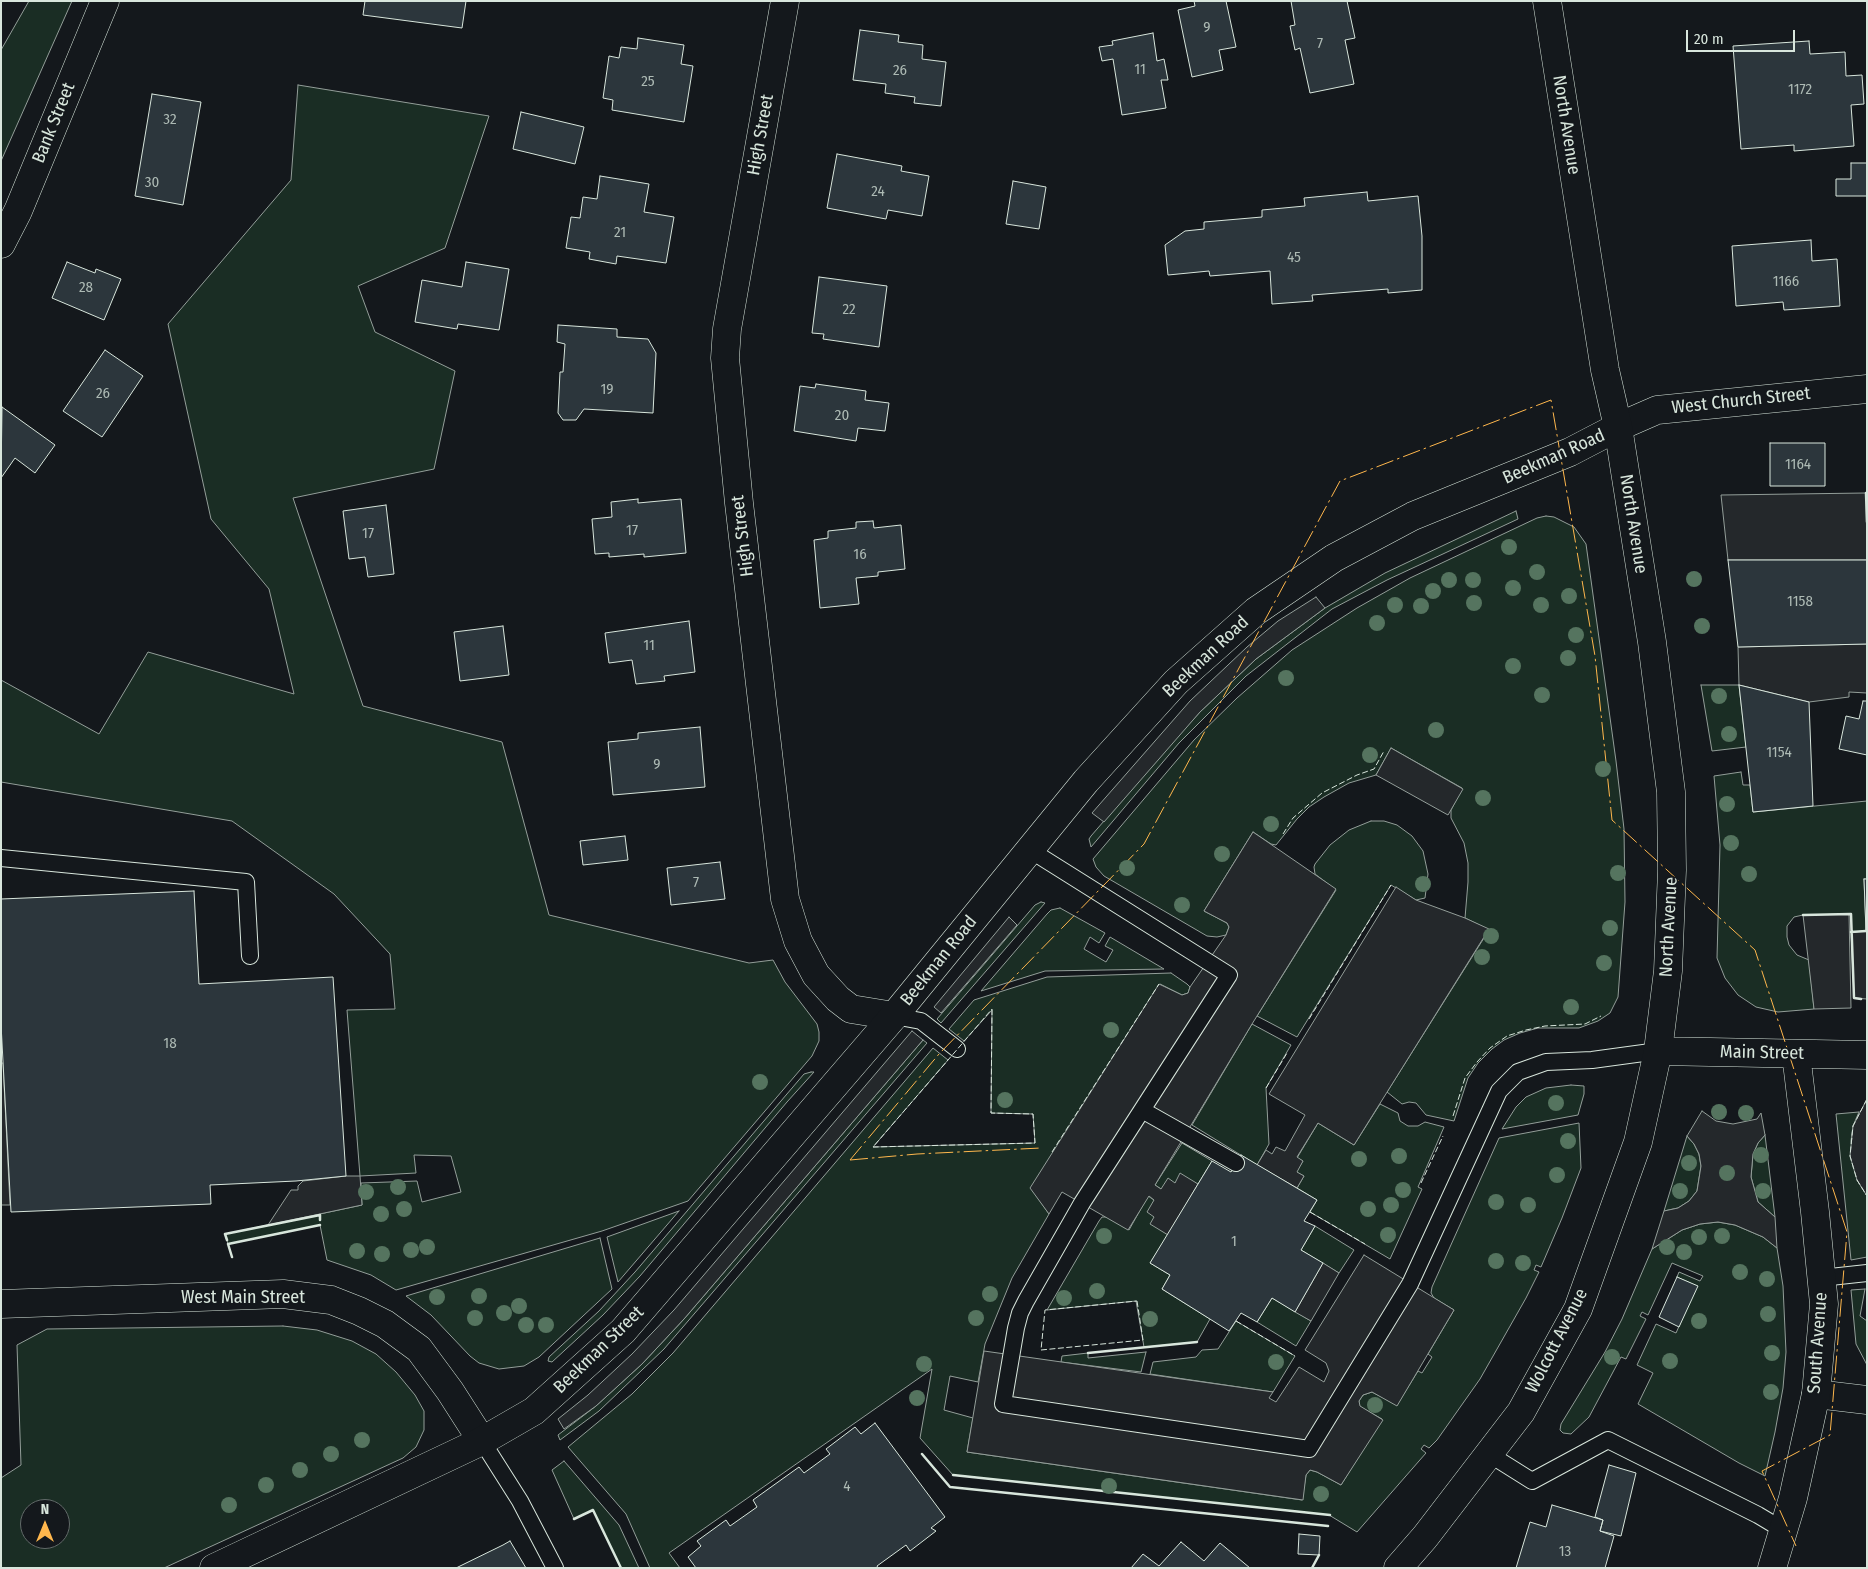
<!DOCTYPE html>
<html>
<head>
<meta charset="utf-8">
<style>
  body { margin:0 }
  #map { position:relative; width:1868px; height:1569px; overflow:hidden; background:#14181c; font-family:"Fira Sans Condensed",sans-serif }
  canvas { display:block }
  .frame { position:absolute; inset:0; border:2px solid #d8e6dc; pointer-events:none }
  .north { position:absolute; left:20px; top:1499px; width:50px; height:50px; box-sizing:border-box; background:#14181c; border:1px solid #626a69; border-radius:50%; rotate:0deg; font-size:14px; font-weight:700; line-height:20px; text-align:center; color:#d8e6dc }
  .north::after { content:''; display:block; margin:auto; width:18px; height:22px; background:#ffb74d; clip-path:polygon(50% 0,100% 100%,50% 72%,0 100%) }
  .scale { position:absolute; left:1686px; top:30px; width:109px; height:22px; box-sizing:border-box; border:2px solid #d8e6dc; border-top:0; padding-left:6px; font-size:15px; line-height:18px; white-space:nowrap; color:#d8e6dc; -webkit-text-stroke:4px #14181c; paint-order:stroke }
</style>
</head>
<body>
<div id="map">
<canvas width="1868" height="1569"></canvas>
<div class="frame"></div>
<div class="north">N</div>
<div class="scale">20 m</div>
</div>
<script>
const ctx = document.querySelector('canvas').getContext('2d');
ctx.lineJoin = 'round';
function paint(path, color) { ctx.fillStyle = color; ctx.fill(path, 'evenodd'); }
const shape = rows => new Path2D(rows.map(r => 'M' + r).join(''));
function strokePath(path, color, width, dash) { ctx.strokeStyle = color; ctx.lineWidth = width; ctx.lineCap = dash ? 'butt' : 'round'; ctx.setLineDash(dash || []); ctx.stroke(path); }
function write(font, color, halo, rows, align = 'center') {
  ctx.font = font + ' "Fira Sans Condensed",sans-serif'; ctx.lineWidth = 4; ctx.setLineDash([]); ctx.textBaseline = 'middle'; ctx.strokeStyle = halo; ctx.fillStyle = color; for (const [text, x, y, turn = 0] of rows) {
    ctx.save(); ctx.translate(x, y); ctx.rotate((+turn || 0) * Math.PI / 180); ctx.textAlign = isNaN(turn) ? turn : align; if (halo) ctx.strokeText(text, 0, 0); ctx.fillText(text, 0, 0); ctx.restore();
  }
}
const green = shape([
  [29,1,72,1,1,161,1,50,29,1],
  [298,85,489,116,445,248,358,286,375,332,455,371,434,469,293,498,363,706,502,742,549,915,749,963,773,960,785,982,817,1024,819,1032,819,1041,812,1056,688,1201,602,1231,396,1290,371,1275,327,1260,320,1225,228,1244,225,1234,362,1205,361,1183,417,1181,422,1202,461,1192,451,1156,414,1155,416,1173,360,1176,347,1010,395,1009,390,954,334,894,232,821,1,782,1,680,99,734,148,652,294,694,269,589,211,519,168,324,291,180,298,85],
  [1516,511,1518,519,1387,580,1332,609,1246,676,1179,743,1091,847,1089,839,1091,836,1175,739,1200,712,1256,659,1325,608,1385,573,1516,511],
  [1546,516,1554,517,1574,527,1586,544,1616,761,1624,829,1625,902,1618,997,1610,1013,1598,1021,1579,1028,1538,1028,1520,1033,1504,1040,1492,1049,1478,1063,1468,1078,1454,1121,1426,1115,1416,1103,1409,1102,1402,1104,1387,1092,1489,930,1465,918,1468,882,1468,863,1464,843,1451,818,1451,810,1462,788,1391,748,1376,775,1349,783,1324,797,1309,807,1297,819,1276,845,1271,844,1253,832,1204,911,1227,923,1229,927,1226,935,1217,937,1207,936,1104,876,1096,867,1093,859,1194,740,1237,698,1292,650,1357,608,1410,578,1537,518,1546,516],
  [1701,685,1739,685,1746,747,1712,751,1701,685],
  [1741,772,1743,785,1750,785,1753,812,1867,801,1867,879,1864,879,1866,931,1851,932,1851,914,1803,915,1794,917,1787,926,1787,937,1789,945,1797,955,1809,960,1814,1009,1778,1012,1756,1007,1738,995,1725,978,1717,958,1720,845,1714,776,1741,772],
  [1371,821,1384,821,1397,825,1412,836,1423,851,1428,874,1425,898,1416,900,1391,885,1297,1037,1257,1016,1336,890,1315,874,1314,867,1315,864,1330,845,1349,830,1371,821],
  [1041,902,1045,903,941,1023,937,1019,1035,905,1041,902],
  [1060,908,1105,933,1099,943,1090,937,1084,949,1106,962,1113,950,1105,946,1110,937,1164,969,1045,971,981,991,1047,914,1051,910,1060,908],
  [1171,973,1187,984,1190,987,1188,993,1182,995,1160,984,1031,1188,1049,1214,1012,1278,985,1344,978,1382,950,1376,944,1410,973,1418,967,1452,1302,1500,1306,1475,1310,1470,1317,1472,1341,1485,1382,1419,1359,1406,1359,1401,1363,1395,1372,1392,1397,1405,1418,1371,1422,1373,1432,1357,1428,1354,1454,1310,1434,1298,1431,1293,1432,1287,1499,1138,1579,1123,1581,1168,1562,1218,1541,1267,1536,1265,1534,1270,1539,1272,1526,1298,1480,1379,1437,1440,1429,1448,1424,1445,1421,1449,1426,1453,1357,1532,1329,1515,953,1475,920,1438,932,1369,669,1553,680,1568,650,1568,626,1514,568,1447,632,1394,673,1353,933,1048,948,1060,873,1147,1035,1143,1033,1114,991,1113,992,1010,964,1041,949,1029,974,1000,1047,977,1171,973],
  [1252,1024,1291,1045,1266,1088,1269,1144,1257,1165,1192,1125,1252,1024],
  [923,1040,927,1043,664,1349,599,1411,560,1440,558,1435,596,1406,642,1364,684,1319,923,1040],
  [811,1072,814,1072,787,1102,640,1276,603,1315,552,1362,548,1361,549,1357,599,1311,635,1272,804,1074,811,1072],
  [1571,1085,1584,1086,1584,1094,1578,1115,1502,1129,1516,1107,1526,1097,1546,1088,1571,1085],
  [1380,1104,1398,1113,1400,1121,1408,1126,1418,1126,1425,1122,1444,1127,1418,1187,1422,1189,1390,1259,1310,1212,1317,1200,1297,1188,1304,1176,1296,1172,1303,1161,1297,1158,1318,1123,1354,1145,1380,1104],
  [1859,1112,1853,1126,1851,1141,1857,1180,1867,1196,1867,1257,1851,1260,1836,1114,1859,1112],
  [1765,1135,1775,1217,1758,1202,1751,1177,1753,1154,1758,1143,1765,1135],
  [1687,1136,1694,1144,1699,1154,1701,1166,1697,1191,1689,1201,1678,1208,1664,1211,1687,1136],
  [1182,1143,1212,1161,1198,1184,1175,1183,1161,1189,1155,1185,1182,1143],
  [1148,1196,1154,1200,1154,1217,1168,1235,1150,1263,1170,1275,1162,1289,1210,1319,1197,1342,1144,1347,1136,1301,1047,1310,1099,1221,1102,1217,1107,1217,1129,1230,1148,1196],
  [679,1211,618,1282,607,1237,679,1211],
  [1718,1222,1735,1225,1763,1237,1777,1248,1783,1286,1786,1352,1783,1388,1775,1432,1765,1476,1739,1463,1638,1404,1653,1373,1637,1365,1656,1324,1676,1333,1697,1286,1677,1277,1679,1272,1700,1281,1703,1276,1672,1263,1648,1315,1642,1312,1640,1316,1646,1319,1626,1359,1621,1357,1589,1417,1571,1434,1563,1433,1560,1430,1561,1424,1605,1352,1622,1319,1652,1249,1682,1230,1700,1224,1718,1222],
  [1315,1226,1354,1250,1339,1273,1301,1250,1315,1226],
  [600,1238,612,1289,539,1357,524,1366,499,1369,479,1363,470,1356,431,1315,406,1296,600,1238],
  [1865,1289,1860,1316,1867,1321,1867,1365,1856,1344,1851,1290,1865,1289],
  [1272,1298,1311,1321,1296,1346,1257,1322,1272,1298],
  [1236,1321,1295,1356,1273,1392,1150,1374,1153,1362,1196,1357,1202,1350,1218,1349,1236,1321],
  [283,1326,317,1330,352,1341,376,1354,396,1372,415,1395,424,1411,424,1430,416,1447,403,1458,164,1568,1,1568,1,1478,21,1465,17,1345,47,1329,283,1326],
  [30,1509,60,1509,60,1539,30,1539,30,1509],
  [1146,1352,1141,1372,1061,1362,1062,1356,1088,1353,1088,1358,1146,1352],
  [564,1461,619,1525,639,1568,621,1568,593,1510,574,1519,552,1470,564,1461]
]);
paint(green, '#1a2d24');
strokePath(green, '#939e99', 1);
const parking = shape([
  [1866,493,1867,560,1728,560,1721,495,1866,493],
  [1316,597,1325,608,1256,659,1200,712,1104,822,1092,813,1190,701,1247,647,1278,621,1316,597],
  [1867,644,1867,693,1849,692,1849,697,1809,702,1739,685,1738,647,1867,644],
  [1391,748,1463,789,1448,815,1376,775,1391,748],
  [1253,832,1336,889,1252,1024,1155,1185,1161,1189,1168,1178,1175,1183,1180,1173,1198,1184,1168,1235,1150,1224,1154,1217,1147,1212,1154,1200,1149,1196,1128,1230,1062,1192,1049,1214,1030,1188,1159,984,1182,995,1188,993,1190,987,1226,935,1229,927,1227,923,1204,911,1253,832],
  [1396,887,1416,900,1465,918,1489,929,1354,1145,1318,1123,1297,1157,1303,1161,1297,1172,1304,1176,1297,1188,1257,1165,1266,1150,1272,1154,1276,1147,1285,1151,1305,1115,1269,1094,1396,887],
  [1849,914,1851,1008,1814,1009,1803,915,1849,914],
  [1009,917,1017,925,941,1013,934,1007,1009,917],
  [1867,931,1867,999,1854,998,1851,932,1867,931],
  [912,1031,923,1040,684,1319,642,1364,596,1406,564,1429,558,1419,588,1395,632,1354,674,1310,912,1031],
  [1,1063,3,1063,10,1205,1,1205,1,1063],
  [1867,1099,1867,1196,1857,1180,1850,1156,1853,1126,1867,1099],
  [1702,1111,1716,1121,1733,1124,1757,1119,1761,1113,1765,1135,1758,1143,1753,1154,1751,1177,1758,1202,1775,1217,1777,1248,1763,1237,1735,1225,1718,1222,1700,1224,1682,1230,1652,1249,1664,1211,1678,1208,1689,1201,1697,1191,1701,1166,1699,1154,1694,1144,1687,1136,1702,1111],
  [346,1176,360,1176,362,1205,268,1225,291,1190,298,1190,298,1186,303,1181,346,1176],
  [1364,1255,1454,1310,1397,1406,1372,1392,1363,1395,1359,1401,1360,1406,1383,1420,1341,1485,1317,1472,1310,1470,1306,1475,1303,1500,967,1452,984,1351,1273,1392,1269,1398,1276,1402,1299,1367,1324,1382,1329,1371,1326,1363,1305,1350,1364,1255],
  [1323,1263,1339,1273,1311,1321,1295,1312,1323,1263]
]);
paint(parking, '#24282b');
strokePath(parking, '#939e99', 1);
const building = shape([
  [365,1,466,1,462,28,363,15,365,1],
  [1194,1,1226,1,1236,47,1219,50,1223,70,1192,77,1178,10,1195,6,1194,1],
  [1291,1,1347,1,1355,38,1345,40,1354,84,1310,93,1300,48,1295,50,1290,26,1295,25,1291,1],
  [860,30,899,35,898,42,923,45,922,59,946,62,941,106,914,103,915,97,885,93,886,84,853,80,860,30],
  [1153,33,1157,61,1164,59,1168,80,1161,80,1166,108,1122,115,1113,59,1102,61,1099,47,1113,45,1112,41,1153,33],
  [638,38,684,45,681,64,693,66,684,122,612,110,613,100,603,98,609,56,619,58,621,47,637,49,638,38],
  [1809,41,1810,54,1845,52,1846,76,1862,75,1864,104,1851,105,1854,146,1794,151,1794,145,1741,149,1733,46,1809,41],
  [152,94,201,102,183,205,135,196,152,94],
  [521,112,584,127,575,164,513,149,521,112],
  [837,154,902,166,901,171,929,176,922,216,888,210,886,219,827,208,837,154],
  [1851,163,1867,163,1867,196,1836,196,1836,179,1851,179,1851,163],
  [600,176,649,184,644,212,674,217,666,263,617,256,616,264,589,259,590,252,566,248,571,217,580,218,583,197,597,199,600,176],
  [1013,181,1046,187,1039,229,1006,224,1013,181],
  [1367,192,1368,201,1418,196,1422,236,1422,290,1388,293,1388,289,1312,295,1313,301,1272,304,1270,271,1210,276,1209,271,1168,275,1165,245,1185,231,1204,229,1204,222,1262,217,1262,210,1305,206,1304,198,1367,192],
  [1811,240,1812,261,1837,259,1840,306,1784,310,1783,302,1736,306,1732,246,1811,240],
  [67,262,95,273,96,269,121,279,104,320,52,298,67,262],
  [466,262,509,269,499,330,458,324,457,329,415,322,422,280,462,287,466,262],
  [819,277,887,286,879,347,823,339,824,334,812,333,819,277],
  [558,325,617,329,617,337,648,339,656,353,653,413,584,409,576,420,563,420,558,413,560,372,563,372,565,344,557,342,558,325],
  [105,350,143,376,102,437,63,411,105,350],
  [816,384,866,391,865,400,889,403,885,431,858,428,856,441,794,431,800,386,815,388,816,384],
  [2,407,55,445,35,473,15,458,1,478,2,407],
  [1770,443,1825,443,1825,486,1770,486,1770,443],
  [638,499,638,503,681,499,686,553,644,557,644,554,609,557,609,553,595,554,592,519,612,517,611,502,638,499],
  [386,505,394,574,368,577,365,557,349,559,343,511,386,505],
  [873,521,874,528,901,525,905,569,878,572,878,576,856,578,859,604,820,608,814,540,828,538,828,531,856,528,856,522,873,521],
  [1728,560,1867,560,1867,644,1738,647,1728,560],
  [689,621,695,672,664,676,665,681,636,684,632,660,609,663,605,633,689,621],
  [503,626,509,675,460,681,454,632,503,626],
  [1739,685,1809,702,1813,806,1753,812,1739,685],
  [1863,701,1867,701,1867,755,1839,749,1846,716,1859,719,1863,701],
  [700,727,705,787,613,795,608,742,638,739,638,733,700,727],
  [625,836,628,860,583,865,580,841,625,836],
  [720,862,725,899,671,905,667,868,720,862],
  [1864,879,1867,879,1866,931,1864,879],
  [194,891,199,984,333,977,346,1176,296,1181,210,1185,211,1204,11,1212,1,1024,1,899,194,891],
  [1241,1155,1317,1200,1304,1221,1315,1226,1301,1250,1323,1263,1295,1312,1272,1298,1257,1322,1241,1313,1229,1331,1162,1289,1170,1275,1150,1263,1212,1161,1231,1172,1241,1155],
  [1677,1277,1698,1286,1679,1327,1659,1317,1677,1277],
  [875,1423,945,1517,931,1528,936,1531,910,1551,906,1545,877,1566,878,1568,696,1568,688,1557,701,1546,697,1541,726,1520,730,1526,757,1507,753,1500,799,1467,804,1473,830,1454,826,1449,855,1427,861,1434,875,1423],
  [1609,1465,1636,1473,1621,1536,1600,1531,1603,1520,1595,1517,1609,1465],
  [1552,1505,1603,1520,1600,1531,1614,1536,1605,1568,1516,1568,1530,1522,1546,1527,1552,1505],
  [1299,1534,1320,1536,1319,1555,1298,1554,1299,1534],
  [510,1541,526,1568,456,1568,503,1545,510,1541],
  [1181,1542,1204,1561,1220,1543,1250,1568,1131,1568,1143,1554,1159,1566,1181,1542]
]);
paint(building, '#2c363c');
strokePath(building, '#d8e6dc', 1);
const lane = shape([
  [1030,850,1229,975,1082,1203,1026,1301,1020,1313,1016,1328,1003,1404,1309,1449,1410,1284,1499,1091,1518,1072,1546,1062,1592,1060,1658,1051],
  [1,858,246,882,250,956],
  [894,1016,921,1021,957,1049],
  [1142,1110,1236,1163],
  [1821,1278,1867,1273],
  [482,1441,520,1501,555,1568],
  [1489,1454,1532,1481,1608,1440,1758,1515,1783,1530]
]);
const street = shape([
  [785,1,727,329,725,358,739,503,785,899,798,941,816,975,838,999,851,1009,894,1016],
  [1,244,18,211,105,1],
  [1618,427,1657,410,1867,389],
  [1,1304,283,1294,331,1300,359,1311,385,1324,419,1349,450,1391,482,1441],
  [1816,1394,1867,1400]
]);
const secondary = shape([
  [1658,1051,1867,1055],
  [214,1568,482,1441,534,1411,623,1331,894,1016,1086,781,1176,682,1256,611,1334,558,1413,516,1570,452,1618,427],
  [1398,1568,1425,1537,1521,1412,1578,1309,1638,1142,1658,1051,1668,971,1672,870,1671,792,1652,642,1618,427,1605,370,1547,1],
  [1772,1568,1793,1498,1816,1394,1824,1304,1815,1212,1796,1054]
]);
strokePath(lane, '#d8e6dc', 18);
strokePath(street, '#d8e6dc', 29);
strokePath(secondary, '#d8e6dc', 29);
strokePath(lane, '#14181c', 16);
strokePath(street, '#14181c', 28);
strokePath(secondary, '#14181c', 28);
strokePath(shape([
  [1283,834,1293,818,1322,793,1357,775,1374,769,1384,751],
  [992,1009,991,1113,1033,1114,1035,1143,873,1147,992,1009],
  [1309,1019,1391,885],
  [1266,1088,1287,1053],
  [1867,1099,1853,1126,1850,1156,1857,1180,1867,1196],
  [1453,1116,1465,1078,1477,1062,1490,1048,1507,1036,1526,1030,1545,1026,1585,1024,1601,1016],
  [1052,1152,1159,984],
  [1421,1183,1443,1136],
  [1310,1212,1365,1244],
  [1137,1301,1143,1340,1041,1350,1045,1310,1137,1301],
  [1236,1321,1295,1356]
]), '#d8e6dc', 1, [6, 2.5]);
strokePath(shape([
  [1866,493,1867,522],
  [1803,915,1851,914,1854,998,1861,999],
  [1851,932,1866,931],
  [227,1240,225,1234,320,1215,320,1220],
  [232,1257,228,1244,320,1225],
  [1088,1353,1197,1342],
  [922,1454,950,1487,1328,1526],
  [953,1475,1330,1515],
  [574,1519,593,1510,621,1568],
  [1312,1568,1319,1555]
]), '#d8e6dc', 2.5);
strokePath(shape([
  [850,1160,939,1054,1144,844,1340,481,1551,400,1595,656,1612,820,1755,950,1847,1232,1830,1435,1762,1471,1796,1546],
  [850,1160,917,1154,1041,1148]
]), '#ffb74d', 1, [18, 4, 2.5, 4]);
ctx.fillStyle = '#55745f';
for (const [x, y] of [
  [1509,547],
  [1537,572],
  [1694,579],
  [1449,580],
  [1473,580],
  [1513,588],
  [1433,591],
  [1569,596],
  [1474,603],
  [1395,605],
  [1541,605],
  [1421,606],
  [1377,623],
  [1702,626],
  [1576,635],
  [1568,658],
  [1513,666],
  [1286,678],
  [1542,695],
  [1719,696],
  [1436,730],
  [1729,734],
  [1370,755],
  [1603,769],
  [1483,798],
  [1727,804],
  [1271,824],
  [1731,843],
  [1222,854],
  [1127,868],
  [1618,873],
  [1749,874],
  [1423,884],
  [1182,905],
  [1610,928],
  [1491,936],
  [1482,957],
  [1604,963],
  [1571,1007],
  [1111,1030],
  [760,1082],
  [1005,1100],
  [1556,1103],
  [1719,1112],
  [1746,1113],
  [1568,1141],
  [1761,1155],
  [1399,1156],
  [1359,1159],
  [1689,1163],
  [1727,1173],
  [1557,1175],
  [398,1187],
  [1403,1190],
  [1680,1191],
  [1763,1191],
  [366,1192],
  [1496,1202],
  [1391,1205],
  [1528,1205],
  [404,1209],
  [1368,1209],
  [381,1214],
  [1388,1235],
  [1104,1236],
  [1722,1236],
  [1699,1237],
  [427,1247],
  [1667,1247],
  [411,1250],
  [357,1251],
  [1684,1252],
  [382,1254],
  [1496,1261],
  [1523,1263],
  [1740,1272],
  [1767,1279],
  [1097,1291],
  [990,1294],
  [479,1296],
  [437,1297],
  [1064,1298],
  [519,1306],
  [504,1313],
  [1768,1314],
  [475,1318],
  [976,1318],
  [1150,1319],
  [1699,1321],
  [526,1325],
  [546,1325],
  [1772,1353],
  [1612,1357],
  [1670,1361],
  [1276,1362],
  [924,1364],
  [1771,1392],
  [917,1398],
  [1375,1405],
  [362,1440],
  [331,1454],
  [300,1470],
  [266,1485],
  [1109,1486],
  [1321,1494],
  [229,1505]
]) { ctx.beginPath(); ctx.arc(x, y, 8, 0, 2 * Math.PI); ctx.fill(); }
write('15px', '#adbab4', null, [
  ["9",1207,28],
  ["7",1320,44],
  ["11",1140,70],
  ["26",900,71],
  ["25",648,82],
  ["1172",1800,90],
  ["32",170,120],
  ["30",152,183],
  ["24",878,192],
  ["21",620,233],
  ["45",1294,258],
  ["1166",1786,282],
  ["28",86,288],
  ["22",849,310],
  ["19",607,390],
  ["26",103,394],
  ["20",842,416],
  ["1164",1798,465],
  ["17",632,531],
  ["17",368,534],
  ["16",860,555],
  ["1158",1800,602],
  ["11",649,646],
  ["1154",1779,753],
  ["9",657,765],
  ["7",696,883],
  ["18",170,1044],
  ["1",1234,1242],
  ["4",847,1487],
  ["13",1565,1552]
]);
write('18px', '#d8e6dc', '#14181c', [
  ["Bank Street",54,123,-68],
  ["North Avenue",1566,125,81],
  ["High Street",761,135,-80],
  ["West Church Street",1741,401,-6],
  ["Beekman Road",1554,457,-24],
  ["North Avenue",1633,524,81],
  ["High Street",743,536,-97],
  ["Beekman Road",1206,657,-43],
  ["North Avenue",1669,927,-87],
  ["Beekman Road",939,961,-51],
  ["Main Street",1762,1053,1],
  ["West Main Street",243,1298],
  ["Wolcott Avenue",1557,1341,-63],
  ["South Avenue",1818,1343,-86],
  ["Beekman Street",599,1350,-44]
]);
</script>
</body>
</html>
